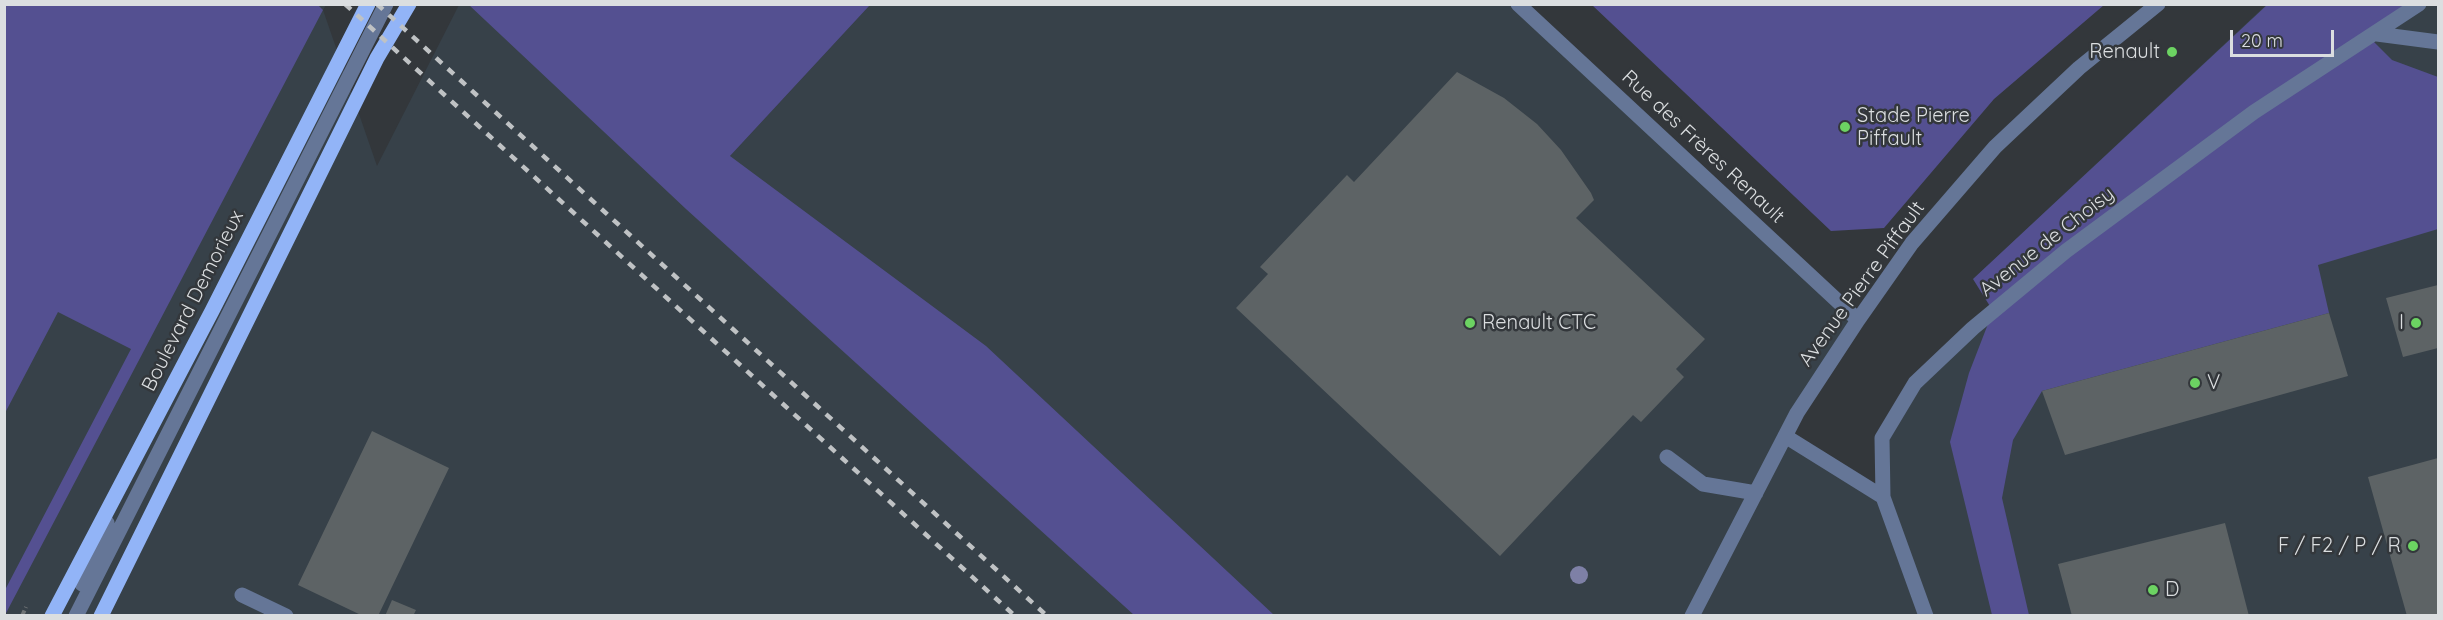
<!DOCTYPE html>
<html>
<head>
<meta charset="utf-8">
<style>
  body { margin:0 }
  #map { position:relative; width:2443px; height:620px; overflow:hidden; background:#33373b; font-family:Quicksand,sans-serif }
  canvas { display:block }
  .frame { position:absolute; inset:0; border:6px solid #dbdee0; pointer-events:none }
  .scale { position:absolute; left:2230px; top:30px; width:104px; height:27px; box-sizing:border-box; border:3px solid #dbdee0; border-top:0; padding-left:8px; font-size:18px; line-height:21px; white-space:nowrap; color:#dbdee0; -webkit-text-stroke:4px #33373b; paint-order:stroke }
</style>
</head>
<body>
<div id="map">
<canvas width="2443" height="620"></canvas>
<div class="frame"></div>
<div class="scale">20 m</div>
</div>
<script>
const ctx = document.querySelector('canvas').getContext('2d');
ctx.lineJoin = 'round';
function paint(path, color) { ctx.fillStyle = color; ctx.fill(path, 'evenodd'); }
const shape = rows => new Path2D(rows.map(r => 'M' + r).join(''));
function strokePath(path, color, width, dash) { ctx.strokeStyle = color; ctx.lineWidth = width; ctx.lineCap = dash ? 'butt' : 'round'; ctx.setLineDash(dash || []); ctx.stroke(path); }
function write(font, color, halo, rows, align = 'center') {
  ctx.font = font + ' Quicksand,sans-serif'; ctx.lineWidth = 5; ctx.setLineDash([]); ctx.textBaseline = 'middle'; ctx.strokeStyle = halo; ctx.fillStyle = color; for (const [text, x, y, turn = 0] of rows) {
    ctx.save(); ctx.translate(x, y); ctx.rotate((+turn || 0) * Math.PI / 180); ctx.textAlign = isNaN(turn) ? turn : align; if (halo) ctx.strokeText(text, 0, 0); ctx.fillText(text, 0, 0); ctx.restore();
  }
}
paint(shape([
  [4,5,326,5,323,10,377,166,459,5,470,5,730,156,870,5,1518,5,1858,320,1785,436,1882,497,1882,438,1915,383,1993,311,1973,279,2266,5,2438,5,2438,615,5,615]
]), '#374149');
paint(shape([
  [5,4,317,4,323,10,5,615,5,590,131,349,58,312,5,413],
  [469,5,870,5,730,156,986,346,1274,615,1134,615,686,209],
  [1592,5,2104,5,1994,99,1884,228,1831,231],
  [2267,5,2406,5,2366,34,2392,60,2438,77,2438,229,2318,265,2329,313,2042,391,2013,440,2002,498,2029,615,1992,615,1950,442,1969,373,1993,311,1973,279]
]), '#545091');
paint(shape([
  [1457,72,1504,98,1537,124,1561,150,1591,193,1594,200,1576,218,1705,339,1676,369,1684,377,1641,422,1633,415,1500,556,1236,308,1268,274,1260,267,1347,175,1354,182],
  [2438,285,2438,348,2403,357,2386,298],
  [2329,313,2348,376,2065,455,2042,391],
  [372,431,449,468,378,616,363,616,298,585],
  [2438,458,2438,616,2407,616,2368,477],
  [2225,523,2249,616,2072,616,2058,564],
  [392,600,416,610,413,616,385,616]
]), '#5d6365');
strokePath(shape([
  [22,616,26,607]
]), '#6f7376', 4, [6, 3]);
strokePath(shape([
  [1518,4,1858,320],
  [2377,34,2438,42],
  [1785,436,1883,497],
  [1667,457,1703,484,1756,493],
  [82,584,107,523],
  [242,595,286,616],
  [76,616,386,4],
  [1692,616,1797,413,1858,320,1912,243,1995,147,2079,68,2158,4],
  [1926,616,1883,497,1882,438,1915,383,1973,328,2066,251,2254,112,2419,4]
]), '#657697', 15);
strokePath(shape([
  [52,616,212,311,368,4],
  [101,616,377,58,409,4]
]), '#92b4f7', 15);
strokePath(shape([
  [345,4,1015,616],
  [377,4,1047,616]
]), '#bfc2c4', 4.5, [8, 8]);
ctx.fillStyle = '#7e80a6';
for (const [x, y] of [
  [1579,575]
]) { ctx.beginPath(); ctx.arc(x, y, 9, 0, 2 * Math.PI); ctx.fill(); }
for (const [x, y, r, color] of [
  [2172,52,6,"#6cd362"],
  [1845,127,6,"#6cd362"],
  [1470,323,6,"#6cd362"],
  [2416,323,6,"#6cd362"],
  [2195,383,6,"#6cd362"],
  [2413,546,6,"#6cd362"],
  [2153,590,6,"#6cd362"]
]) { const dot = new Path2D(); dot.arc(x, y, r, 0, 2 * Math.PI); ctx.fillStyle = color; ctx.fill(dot); strokePath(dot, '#33373b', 2); }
write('20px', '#dbdee0', '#33373b', [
  ["Renault",2160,52,"right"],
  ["Stade Pierre",1857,116],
  ["Piffault",1857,139],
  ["Renault CTC",1482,323],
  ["I",2404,323,"right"],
  ["V",2207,383],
  ["F / F2 / P / R",2401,546,"right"],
  ["D",2165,590]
], 'left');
write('20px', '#dbdee0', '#33373b', [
  ["Rue des Frères Renault",1703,147,43],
  ["Avenue de Choisy",2047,242,-38],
  ["Avenue Pierre Piffault",1862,284,-54],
  ["Boulevard Demorieux",193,301,-63]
]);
</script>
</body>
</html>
